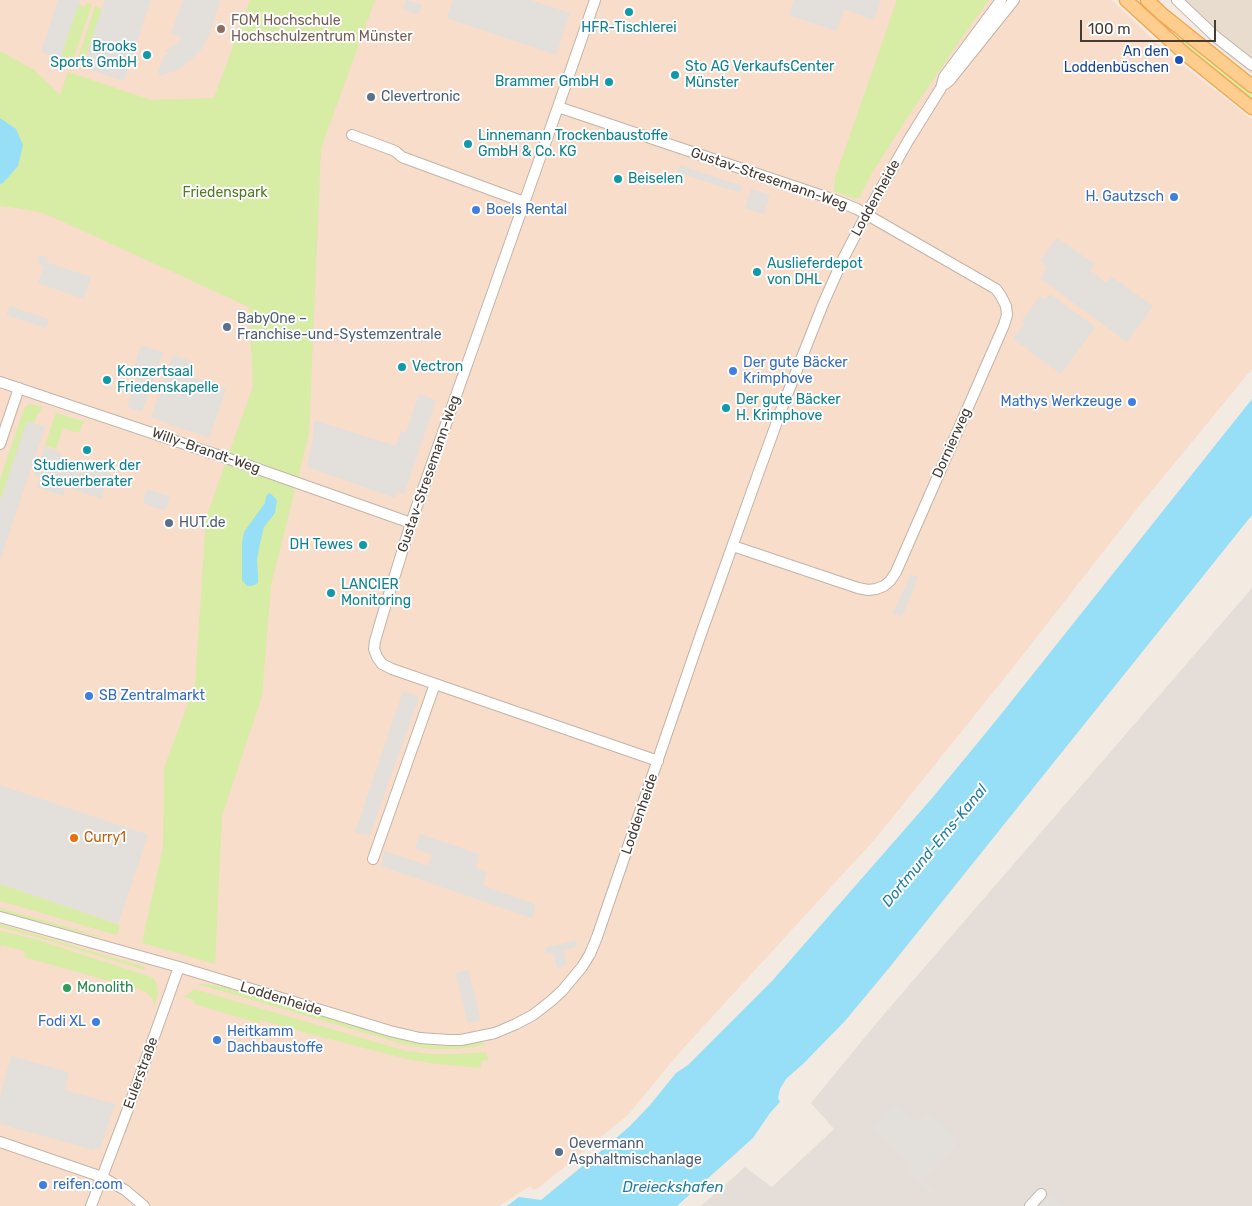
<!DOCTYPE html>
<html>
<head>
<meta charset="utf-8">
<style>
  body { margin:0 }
  #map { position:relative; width:1252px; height:1206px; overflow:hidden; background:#f3ebe2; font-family:Rubik,sans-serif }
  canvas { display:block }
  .scale { position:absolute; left:1080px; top:20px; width:136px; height:22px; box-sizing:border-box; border:2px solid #453b32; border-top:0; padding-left:6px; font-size:15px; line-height:18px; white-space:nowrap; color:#453b32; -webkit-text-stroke:4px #fff; paint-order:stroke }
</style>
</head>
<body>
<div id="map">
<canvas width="1252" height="1206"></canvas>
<div class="scale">100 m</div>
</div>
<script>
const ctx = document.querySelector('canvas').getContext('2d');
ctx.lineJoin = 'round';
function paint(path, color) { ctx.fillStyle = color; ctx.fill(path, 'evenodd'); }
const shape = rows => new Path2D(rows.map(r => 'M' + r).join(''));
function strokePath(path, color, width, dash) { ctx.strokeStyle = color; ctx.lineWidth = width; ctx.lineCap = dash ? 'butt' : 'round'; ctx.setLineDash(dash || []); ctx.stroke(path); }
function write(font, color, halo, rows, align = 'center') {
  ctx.font = font + ' Rubik,sans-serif'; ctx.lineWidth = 4; ctx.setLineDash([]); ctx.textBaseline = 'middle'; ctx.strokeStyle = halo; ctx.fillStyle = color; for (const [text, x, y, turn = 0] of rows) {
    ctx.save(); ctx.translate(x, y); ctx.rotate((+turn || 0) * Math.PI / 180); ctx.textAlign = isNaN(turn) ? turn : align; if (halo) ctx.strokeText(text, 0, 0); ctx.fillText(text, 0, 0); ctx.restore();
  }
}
paint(shape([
  [1170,0,1252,0,1252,74,1212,42]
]), '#e8dccf');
paint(shape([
  [0,0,1112,0,1166,52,1252,119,1252,369,1136,510,1011,670,876,838,680,1052,628,1115,541,1186,535,1190,532,1189,530,1186,499,1206,0,1206]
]), '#f8ddca');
paint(shape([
  [1252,588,1252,1206,701,1206,745,1167,772,1187,834,1129,811,1103,879,1020]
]), '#e5ddd7');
paint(shape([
  [250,0,375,0,321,148,309,434,271,585,262,696,222,816,215,964,142,943,163,847,164,768,195,685,206,518,253,386,249,307,46,214,24,209,0,206,0,51,34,70,60,95,68,72,151,100,214,98],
  [897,0,989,0,963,36,907,118,872,173,859,198,855,199,834,191,835,178],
  [1133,0,1137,0,1172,33,1204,54,1252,92,1252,102,1197,58],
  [86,3,92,5,70,68,56,63,52,60,51,56,60,59,78,4,85,7],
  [95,6,102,9,84,62,90,64,75,68],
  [31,404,42,407,39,414,37,414,34,423,27,421,0,501,0,479,24,409,26,406],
  [56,413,85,422,84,424,82,424,79,433,63,428,56,449,45,445],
  [0,884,120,925,118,933,116,935,0,901],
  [0,908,85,932,102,937,103,938,36,922,0,911],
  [0,924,125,961,145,967,144,970,57,943,0,927],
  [0,931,35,939,151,977,155,980,157,987,158,994,154,1007,152,998,145,991,24,957,25,951,1,945,0,948],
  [197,984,208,984,215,985,412,1042,445,1046,480,1042,487,1044,474,1047,453,1049,433,1049,410,1046],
  [194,989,406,1051,431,1054,455,1054,486,1052,489,1060,481,1061,481,1068,437,1064,407,1059,310,1034,261,1020,259,1023,255,1022,194,1004,195,1000,184,997]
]), '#d7eca5');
paint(shape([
  [58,0,80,0,60,59,41,52],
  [105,0,151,0,124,81,90,70,92,64,84,62],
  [183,0,220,0,210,34,200,51,192,59,185,65,177,70,160,76,158,72,164,56,168,54,166,50,175,45,182,38,171,34],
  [406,0,422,5,418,15,403,9],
  [453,0,531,0,570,13,556,55,447,18],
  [794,0,881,0,874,20,844,9,836,31,789,15],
  [680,165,742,186,740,193,677,172],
  [751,189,770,195,764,214,745,208],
  [1057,238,1095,264,1090,270,1106,283,1112,277,1153,306,1127,342,1040,278,1047,268,1040,261],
  [40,255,47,257,46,262,91,277,84,299,38,283,44,266,37,263],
  [1050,294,1095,327,1061,374,1013,339,1025,323,1022,320,1040,296,1045,300],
  [10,306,49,319,46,328,6,315],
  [141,345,163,352,142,412,127,407,140,370,134,367],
  [173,355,192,361,187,375,226,389,209,438,151,417],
  [419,394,436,400,404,494,397,492,395,498,307,467,313,439,314,420,396,446,401,431,406,433],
  [27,421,45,427,0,560,0,501],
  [45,446,62,454,60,461,88,472,89,469,96,471,97,467,111,472,101,499,34,475],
  [39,481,65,489,63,496,36,487],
  [147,489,170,497,165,511,143,503],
  [911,574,918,577,902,617,893,613],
  [403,691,419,697,370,835,364,833,363,835,355,832],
  [0,785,148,835,118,924,0,884],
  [420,834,479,854,476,868,487,872,483,885,536,905,532,918,381,866,385,851,428,866,432,855,415,848],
  [576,940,577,947,563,950,567,965,557,968,553,953,546,954,545,948],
  [468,970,481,1020,468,1023,455,973],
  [11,1056,69,1072,65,1090,115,1104,100,1149,95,1147,94,1150,0,1124,0,1098],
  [895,1101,918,1122,929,1111,961,1141,924,1181,935,1191,930,1196,906,1173,912,1167,870,1128],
  [1051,1192,1066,1206,1038,1206]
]), '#e3dfdb');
paint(shape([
  [0,118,16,129,23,145,18,166,3,183,0,184],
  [1252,399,1252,515,889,968,845,1021,803,1064,786,1079,780,1089,778,1098,780,1102,770,1113,753,1138,677,1206,507,1206,519,1197,541,1200,607,1146,630,1126,650,1105,676,1073,688,1065,772,981,933,797,994,723],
  [270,493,277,500,275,513,264,527,260,543,257,560,258,575,258,583,252,586,247,586,242,580,242,543,244,532,265,503,266,496]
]), '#96dff7');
const minor = shape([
  [595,0,558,107,411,523,382,617,375,641,374,649,377,657,382,664,392,669,658,761],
  [1177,0,1216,37,1252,65],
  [945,84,950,80,1014,0],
  [558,107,835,200,857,209,996,289,1001,296,1006,306,1007,315,1004,325,896,572,890,581,884,586,876,589,868,590,858,588,733,546],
  [352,135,395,151,402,157,524,202],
  [0,382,244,464,411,523],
  [0,444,19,388],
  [373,859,435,684],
  [0,917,179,967,390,1031,420,1038,449,1040,461,1040,495,1033,516,1024,533,1015,551,1001,562,991,582,967,590,954,597,937,701,634,753,488,783,405,823,304,843,259,866,215,908,141,941,88,944,77,1001,0],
  [0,1142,102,1177,125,1190,144,1206],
  [91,1206,131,1101,179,967],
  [1030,1206,1041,1194]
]);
const major = shape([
  [1126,0,1185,54,1252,108],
  [1147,0,1162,14,1252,86]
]);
strokePath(minor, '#c2b4a7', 12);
strokePath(major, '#f0a953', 15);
strokePath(minor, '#fff', 10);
strokePath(major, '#ffce8f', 12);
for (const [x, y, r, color] of [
  [629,12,5,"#0f9aa8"],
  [221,29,5,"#8d6e63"],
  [147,55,5,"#0f9aa8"],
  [1179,60,5,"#1a4fb4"],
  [675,75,5,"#0f9aa8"],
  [609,82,5,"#0f9aa8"],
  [371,97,5,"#5c6f8a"],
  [468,144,5,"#0f9aa8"],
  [618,179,5,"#0f9aa8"],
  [1174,197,5,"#3f7fe0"],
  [476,210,5,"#3f7fe0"],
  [757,272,5,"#0f9aa8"],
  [227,327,5,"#5c6f8a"],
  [402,367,5,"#0f9aa8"],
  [733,371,5,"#3f7fe0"],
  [107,380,5,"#0f9aa8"],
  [1132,402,5,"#3f7fe0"],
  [726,408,5,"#0f9aa8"],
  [87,450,5,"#0f9aa8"],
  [169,523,5,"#5c6f8a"],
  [363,545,5,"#0f9aa8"],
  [331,593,5,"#0f9aa8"],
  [89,696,5,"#3f7fe0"],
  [74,838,5,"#e8710a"],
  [67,988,5,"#2e9e5b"],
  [96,1022,5,"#3f7fe0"],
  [217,1040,5,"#3f7fe0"],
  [559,1152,5,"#5c6f8a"],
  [43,1185,5,"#3f7fe0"]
]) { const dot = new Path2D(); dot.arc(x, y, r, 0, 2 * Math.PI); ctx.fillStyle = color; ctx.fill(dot); strokePath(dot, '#fff', 2); }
write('14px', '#785e54', '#fff', [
  ["FOM Hochschule",231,21],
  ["Hochschulzentrum Münster",231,37]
], 'left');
write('14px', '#0d838f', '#fff', [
  ["HFR-Tischlerei",629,28,"center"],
  ["Brooks",137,47,"right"],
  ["Sports GmbH",137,63,"right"],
  ["Sto AG VerkaufsCenter",685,67],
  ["Münster",685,83],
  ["Brammer GmbH",599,82,"right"],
  ["Linnemann Trockenbaustoffe",478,136],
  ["GmbH & Co. KG",478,152],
  ["Beiselen",628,179],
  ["Auslieferdepot",767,264],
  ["von DHL",767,280],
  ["Vectron",412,367],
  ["Konzertsaal",117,372],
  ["Friedenskapelle",117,388],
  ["Der gute Bäcker",736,400],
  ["H. Krimphove",736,416],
  ["Studienwerk der",87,466,"center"],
  ["Steuerberater",87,482,"center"],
  ["DH Tewes",353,545,"right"],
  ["LANCIER",341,585],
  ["Monitoring",341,601]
], 'left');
write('14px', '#164399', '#fff', [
  ["An den",1169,52],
  ["Loddenbüschen",1169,68]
], 'right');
write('14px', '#4e5e75', '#fff', [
  ["Clevertronic",381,97],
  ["BabyOne –",237,319],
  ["Franchise-und-Systemzentrale",237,335],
  ["HUT.de",179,523],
  ["Oevermann",569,1144],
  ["Asphaltmischanlage",569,1160]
], 'left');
write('14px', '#453b32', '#fff', [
  ["Gustav-Stresemann-Weg",769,179,19],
  ["Loddenheide",876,198,-61],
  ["Dornierweg",952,443,-66],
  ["Willy-Brandt-Weg",206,451,19],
  ["Gustav-Stresemann-Weg",429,474,-71],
  ["Loddenheide",640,814,-71],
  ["Loddenheide",281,999,17],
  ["Eulerstraße",141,1073,-70]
]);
write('14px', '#517c20', '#fff', [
  ["Friedenspark",225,193]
]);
write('14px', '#366cbe', '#fff', [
  ["H. Gautzsch",1164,197,"right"],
  ["Boels Rental",486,210],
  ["Der gute Bäcker",743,363],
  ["Krimphove",743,379],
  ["Mathys Werkzeuge",1122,402,"right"],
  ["SB Zentralmarkt",99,696],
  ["Fodi XL",86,1022,"right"],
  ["Heitkamm",227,1032],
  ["Dachbaustoffe",227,1048],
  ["reifen.com",53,1185]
], 'left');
write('14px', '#c56008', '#fff', [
  ["Curry1",84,838]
], 'left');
write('14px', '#27864d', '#fff', [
  ["Monolith",77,988]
], 'left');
write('italic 15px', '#1f7ea2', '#fff', [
  ["Dortmund-Ems-Kanal",935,846,-50],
  ["Dreieckshafen",673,1188]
]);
</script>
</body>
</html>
